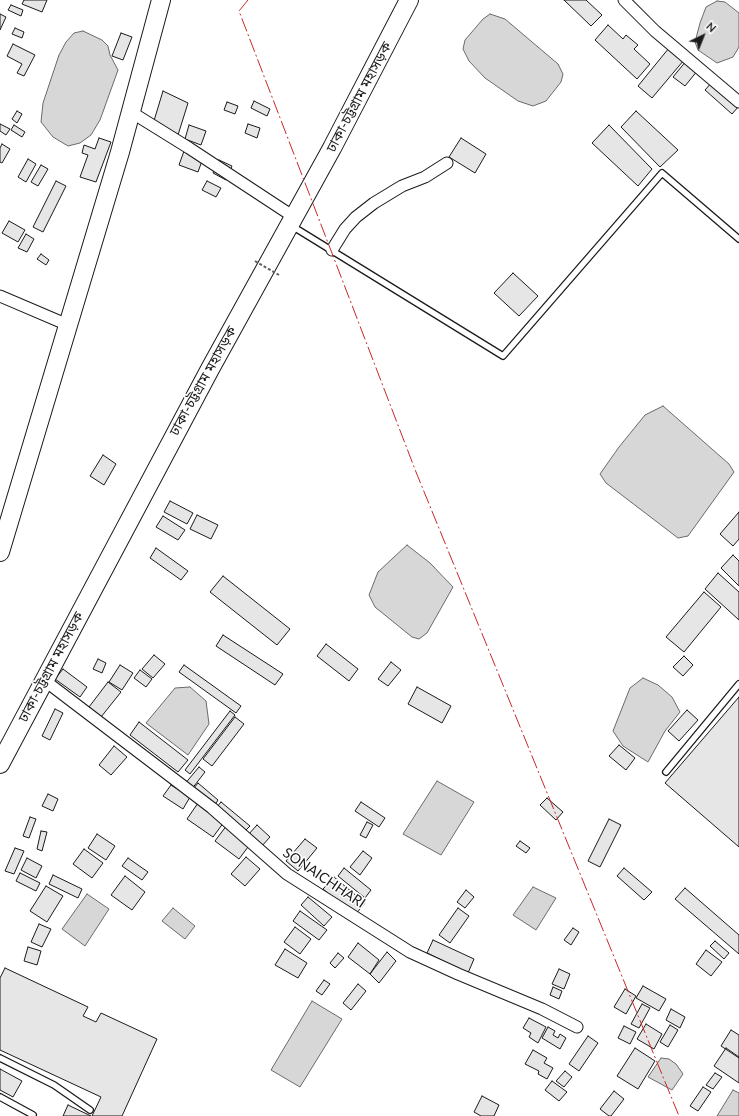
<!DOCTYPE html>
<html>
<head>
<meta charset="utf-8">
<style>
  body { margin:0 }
  #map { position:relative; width:739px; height:1116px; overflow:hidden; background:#fff; font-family:Lato,sans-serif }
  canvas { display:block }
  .north { position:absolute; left:683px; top:16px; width:40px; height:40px; -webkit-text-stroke:3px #fff; paint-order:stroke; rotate:43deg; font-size:11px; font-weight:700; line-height:16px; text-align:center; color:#1a1a1a }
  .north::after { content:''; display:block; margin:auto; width:14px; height:18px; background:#1a1a1a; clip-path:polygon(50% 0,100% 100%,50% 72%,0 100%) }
</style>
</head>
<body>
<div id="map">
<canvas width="739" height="1116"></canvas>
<div class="north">N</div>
</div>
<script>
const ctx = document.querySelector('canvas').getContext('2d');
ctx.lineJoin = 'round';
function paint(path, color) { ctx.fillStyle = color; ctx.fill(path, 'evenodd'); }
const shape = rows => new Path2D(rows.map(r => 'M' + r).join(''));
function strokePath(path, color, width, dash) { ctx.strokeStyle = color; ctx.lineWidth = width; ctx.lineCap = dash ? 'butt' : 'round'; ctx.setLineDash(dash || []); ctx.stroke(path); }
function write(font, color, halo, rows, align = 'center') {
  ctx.font = font + ' Lato,"Noto Sans Bengali",sans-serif'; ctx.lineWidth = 3; ctx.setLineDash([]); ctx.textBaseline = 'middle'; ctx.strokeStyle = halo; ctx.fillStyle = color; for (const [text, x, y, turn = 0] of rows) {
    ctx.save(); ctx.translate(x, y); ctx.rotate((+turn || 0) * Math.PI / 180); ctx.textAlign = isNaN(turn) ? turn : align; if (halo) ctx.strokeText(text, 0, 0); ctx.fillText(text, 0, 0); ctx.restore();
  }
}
const water = shape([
  [717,1,725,2,739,13,739,47,733,57,717,63,698,50,695,42,700,23,706,7,717,1],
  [490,14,505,19,558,64,563,74,561,82,546,101,533,106,518,101,485,78,469,61,463,49,465,40,483,19,490,14],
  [83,31,102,40,108,46,110,55,118,70,100,120,91,135,80,143,68,146,53,137,41,122,43,103,59,55,66,42,74,33,83,31],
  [663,406,729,464,734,472,688,536,678,538,606,483,600,474,619,447,645,415,663,406],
  [407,545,430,563,453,587,427,633,419,639,412,637,375,607,369,595,378,572,407,545],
  [643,678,658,685,672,697,680,712,665,731,648,762,623,746,613,731,630,688,643,678],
  [190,687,206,701,209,724,188,755,146,723,175,688,190,687],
  [437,781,474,802,441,855,403,834,437,781],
  [533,887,556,898,536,930,513,915,533,887],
  [87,894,109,909,85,946,62,929,87,894],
  [173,908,195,926,185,939,162,921,173,908],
  [312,1001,342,1019,300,1087,271,1070,312,1001],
  [661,1058,669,1059,676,1064,683,1074,672,1090,648,1077,661,1058],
  [733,1090,739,1093,739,1116,717,1116,733,1090]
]);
paint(water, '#d7d7d7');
strokePath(water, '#6a6a6a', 1);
const building = shape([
  [24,0,47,0,42,12,22,4,24,0],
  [564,0,586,0,602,15,591,26,564,0],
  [11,5,23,10,21,16,8,10,11,5],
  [0,14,6,17,0,30,0,14],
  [608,25,623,39,626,35,638,45,634,49,650,64,637,79,595,40,608,25],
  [15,28,24,32,22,38,12,34,15,28],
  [121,33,132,37,123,60,112,56,121,33],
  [13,44,35,55,24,76,17,73,22,64,7,56,13,44],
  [669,48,684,60,652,98,638,86,669,48],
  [687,60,698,70,685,86,673,77,687,60],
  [712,82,739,106,732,114,705,90,712,82],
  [163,91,188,103,178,135,153,124,163,91],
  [254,101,270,109,267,116,251,108,254,101],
  [227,102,238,106,235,114,224,110,227,102],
  [17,111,22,114,17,123,12,119,17,111],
  [636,111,678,150,660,167,621,127,636,111],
  [0,124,10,129,6,135,0,131,0,124],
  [248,124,260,128,257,138,245,133,248,124],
  [14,125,25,132,22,137,11,130,14,125],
  [189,125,206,131,201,145,185,139,189,125],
  [609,125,652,169,638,186,592,143,609,125],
  [99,138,111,142,96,182,80,177,88,155,82,153,84,145,95,149,99,138],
  [461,138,486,154,475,173,449,157,461,138],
  [2,144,10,149,2,163,0,162,0,148,2,144],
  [184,151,203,158,198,172,179,165,184,151],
  [28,159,36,164,26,182,18,177,28,159],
  [219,160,232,166,226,180,213,173,219,160],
  [41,165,48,169,38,186,31,182,41,165],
  [56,181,66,186,43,232,33,227,56,181],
  [207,181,221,188,216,197,202,190,207,181],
  [9,221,25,230,18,242,2,233,9,221],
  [26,234,34,239,27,252,18,248,26,234],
  [41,254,49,260,46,265,37,259,41,254],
  [513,273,538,296,519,316,494,293,513,273],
  [103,455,116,464,104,485,90,476,103,455],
  [170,501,193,513,187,524,164,512,170,501],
  [739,512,739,539,733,546,720,534,739,512],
  [197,515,218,525,211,539,190,529,197,515],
  [163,516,185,530,178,540,156,527,163,516],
  [156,548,188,571,181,580,150,558,156,548],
  [733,555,739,561,739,586,721,568,733,555],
  [718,573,739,592,739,620,705,589,718,573],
  [223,576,290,629,277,645,210,592,223,576],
  [704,592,721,607,684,652,666,637,704,592],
  [223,635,283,674,275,685,216,646,223,635],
  [326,644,358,669,349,681,317,656,326,644],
  [154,655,165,664,153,678,142,669,154,655],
  [684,656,693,665,683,676,673,667,684,656],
  [98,659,106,663,102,673,93,669,98,659],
  [391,662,401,670,388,686,378,679,391,662],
  [120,665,133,673,122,690,109,682,120,665],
  [184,665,241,706,236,713,179,672,184,665],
  [63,669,87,687,80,697,55,679,63,669],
  [140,670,152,679,146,687,134,678,140,670],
  [108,682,121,692,101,717,89,707,108,682],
  [417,687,451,706,442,723,408,704,417,687],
  [739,697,739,847,665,783,739,697],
  [55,709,63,713,50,740,42,736,55,709],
  [687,710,698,720,679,741,668,731,687,710],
  [230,711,235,715,190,774,185,770,230,711],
  [235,717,244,724,212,766,203,759,235,717],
  [139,722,188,760,178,772,130,735,139,722],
  [619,745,635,758,626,770,609,756,619,745],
  [114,746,127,757,111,775,99,765,114,746],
  [199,767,205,772,191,790,184,785,199,767],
  [198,783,218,800,214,806,193,789,198,783],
  [171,785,190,797,183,809,163,796,171,785],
  [48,794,58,799,53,811,42,806,48,794],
  [547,798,563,812,556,820,540,805,547,798],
  [221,802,250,826,245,831,216,808,221,802],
  [361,802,385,818,379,827,355,811,361,802],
  [198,803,224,822,213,837,187,819,198,803],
  [30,817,36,819,29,838,23,836,30,817],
  [609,819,621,825,600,867,588,861,609,819],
  [367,822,373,825,366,838,360,835,367,822],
  [227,825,251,843,239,859,215,841,227,825],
  [257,825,270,837,261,847,248,835,257,825],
  [41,831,47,832,42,851,37,849,41,831],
  [97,834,115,846,106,860,88,848,97,834],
  [305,839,317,848,298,871,286,861,305,839],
  [520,841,530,848,526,853,516,846,520,841],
  [15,848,24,851,14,874,5,871,15,848],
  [84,849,103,863,92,878,73,864,84,849],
  [363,851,372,858,360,875,350,867,363,851],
  [246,857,260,869,245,886,231,874,246,857],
  [27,858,42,866,36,878,21,870,27,858],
  [128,858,148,872,142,880,122,866,128,858],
  [344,868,371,890,365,898,338,876,344,868],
  [624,868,652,892,644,900,617,876,624,868],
  [20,873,40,883,36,891,16,881,20,873],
  [53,875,82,889,78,898,49,884,53,875],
  [125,876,145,892,132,910,111,895,125,876],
  [334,877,365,903,355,915,323,889,334,877],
  [46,886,63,896,47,922,30,911,46,886],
  [685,888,739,935,739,954,675,899,685,888],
  [466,890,474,897,465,908,457,902,466,890],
  [308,897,332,917,324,926,301,905,308,897],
  [458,908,469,916,450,943,439,935,458,908],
  [300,911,327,930,319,940,293,921,300,911],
  [39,924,51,929,42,947,31,942,39,924],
  [295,927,311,939,300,954,284,942,295,927],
  [573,928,579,932,571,945,564,940,573,928],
  [433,940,474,959,468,973,427,953,433,940],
  [715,941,729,953,724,959,710,946,715,941],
  [358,943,379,960,370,974,348,957,358,943],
  [28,947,41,951,37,965,24,961,28,947],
  [285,949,307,963,298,978,275,965,285,949],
  [706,950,722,962,711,976,696,964,706,950],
  [387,952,396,961,379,983,370,974,387,952],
  [338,953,344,958,335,968,330,963,338,953],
  [5,968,88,1007,83,1016,96,1022,101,1013,157,1039,122,1116,92,1116,101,1097,0,1050,0,978,5,968],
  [559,969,570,974,564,989,552,984,559,969],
  [324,980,330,984,322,995,316,991,324,980],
  [358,984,366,991,351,1010,343,1003,358,984],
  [643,986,666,999,659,1011,636,998,643,986],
  [553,987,562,991,559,999,550,995,553,987],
  [625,989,636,996,626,1014,614,1007,625,989],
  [642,1004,650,1008,639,1028,631,1024,642,1004],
  [671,1009,685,1017,680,1028,666,1020,671,1009],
  [529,1018,546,1027,538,1043,529,1037,531,1033,523,1028,529,1018],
  [646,1024,662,1034,654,1049,637,1039,646,1024],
  [670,1025,678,1030,668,1047,660,1042,670,1025],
  [624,1026,636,1032,630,1044,618,1038,624,1026],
  [548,1027,555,1031,553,1035,558,1038,560,1034,566,1038,560,1049,542,1038,548,1027],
  [731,1030,739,1035,739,1058,721,1046,731,1030],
  [588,1036,598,1043,579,1071,569,1064,588,1036],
  [635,1048,655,1061,638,1089,617,1076,635,1048],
  [726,1048,739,1057,739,1083,714,1066,726,1048],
  [533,1050,547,1058,544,1063,553,1068,547,1079,538,1074,539,1071,525,1064,533,1050],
  [0,1069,22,1081,13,1097,0,1090,0,1069],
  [565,1071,572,1077,564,1087,556,1081,565,1071],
  [715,1073,722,1077,713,1089,706,1085,715,1073],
  [552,1081,567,1092,559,1101,545,1090,552,1081],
  [703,1087,711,1092,698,1111,690,1106,703,1087],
  [614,1091,624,1099,611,1116,609,1116,600,1109,614,1091],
  [482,1096,499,1105,494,1116,481,1116,474,1112,482,1096],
  [68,1105,91,1116,63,1116,68,1105]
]);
paint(building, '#e6e6e6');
strokePath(building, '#1a1a1a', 1);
const service = shape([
  [292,226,503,356,662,173,739,239],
  [666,772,739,684],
  [0,1058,54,1085,90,1110],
  [0,1097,33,1115]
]);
const minor = shape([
  [624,0,655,31,739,102],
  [131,112,189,148,294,217],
  [332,250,345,229,356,217,374,203,402,186,425,177,447,163],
  [0,296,68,325],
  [44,680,212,808,287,874,410,952,458,974,542,1009,577,1027]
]);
const trunk = shape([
  [0,552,120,152,161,0],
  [0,764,210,369,332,148,409,0]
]);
strokePath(service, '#1a1a1a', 8);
strokePath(minor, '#1a1a1a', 13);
strokePath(trunk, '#1a1a1a', 20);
strokePath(service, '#fff', 5.5);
strokePath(minor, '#fff', 11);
strokePath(trunk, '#fff', 18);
strokePath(shape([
  [255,261,279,275]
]), '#5f5f5f', 2, [3, 2]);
strokePath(shape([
  [248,0,239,11,416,472,679,1116]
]), '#c62828', 1, [14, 3, 2, 3]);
write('14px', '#1a1a1a', '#fff', [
  ["ঢাকা-চট্টগ্রাম মহাসড়ক",359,97,-62],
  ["ঢাকা-চট্টগ্রাম মহাসড়ক",203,381,-61],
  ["ঢাকা-চট্টগ্রাম মহাসড়ক",51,667,-62],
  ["SONAICHHARI",324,878,34]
]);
</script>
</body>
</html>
